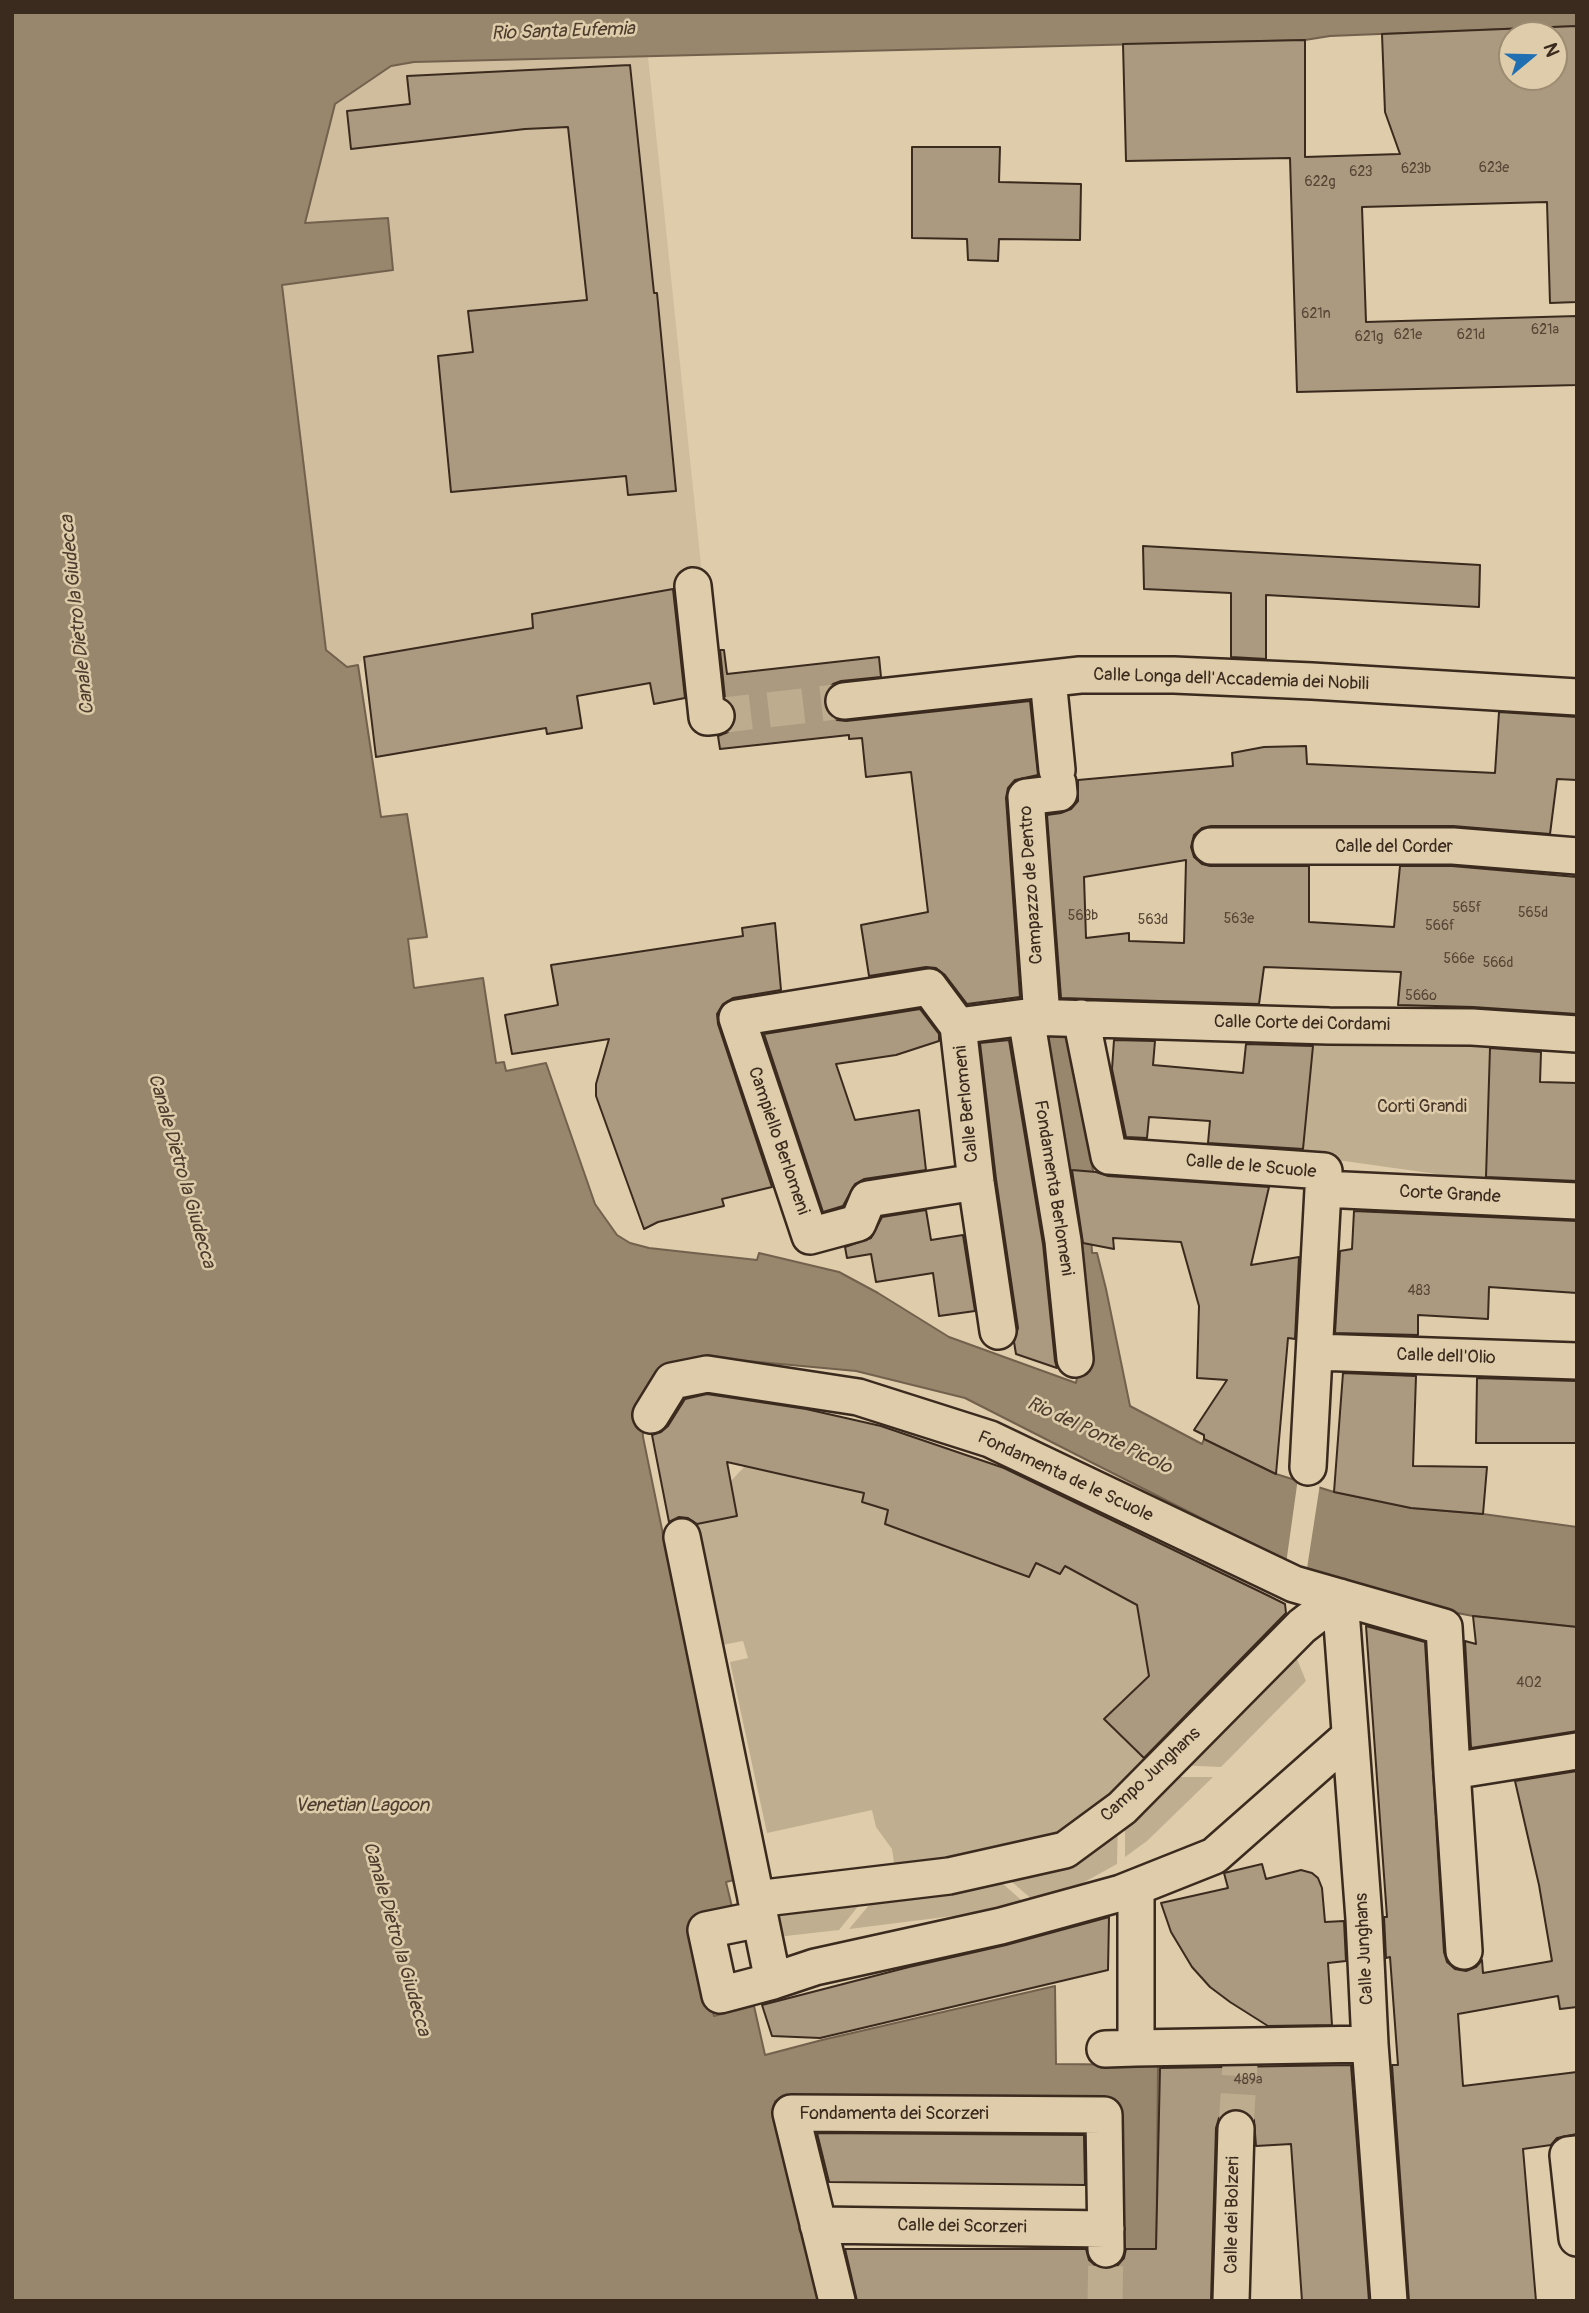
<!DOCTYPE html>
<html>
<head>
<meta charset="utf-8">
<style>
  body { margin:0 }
  #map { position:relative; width:1589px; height:2313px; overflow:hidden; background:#deccaa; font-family:Pangolin,sans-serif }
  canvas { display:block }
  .frame { position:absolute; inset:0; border:14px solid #3b2a1e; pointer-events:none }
  .north { position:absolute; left:1498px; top:21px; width:70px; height:70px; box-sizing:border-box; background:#deccaa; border:2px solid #9d8b72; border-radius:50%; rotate:71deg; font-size:19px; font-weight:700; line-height:28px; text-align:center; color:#3b2a1e }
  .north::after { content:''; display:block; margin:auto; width:24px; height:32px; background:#1f6fb2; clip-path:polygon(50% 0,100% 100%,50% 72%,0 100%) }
</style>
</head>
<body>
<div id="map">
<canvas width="1589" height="2313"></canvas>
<div class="frame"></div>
<div class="north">N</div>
</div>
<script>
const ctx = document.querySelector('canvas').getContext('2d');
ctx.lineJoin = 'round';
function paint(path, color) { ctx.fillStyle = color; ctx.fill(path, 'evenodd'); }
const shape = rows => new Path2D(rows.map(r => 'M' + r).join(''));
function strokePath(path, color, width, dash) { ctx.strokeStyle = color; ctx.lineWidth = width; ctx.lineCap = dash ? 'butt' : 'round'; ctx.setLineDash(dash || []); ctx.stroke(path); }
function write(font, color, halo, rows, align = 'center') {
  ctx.font = font + ' Pangolin,sans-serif'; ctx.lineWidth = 5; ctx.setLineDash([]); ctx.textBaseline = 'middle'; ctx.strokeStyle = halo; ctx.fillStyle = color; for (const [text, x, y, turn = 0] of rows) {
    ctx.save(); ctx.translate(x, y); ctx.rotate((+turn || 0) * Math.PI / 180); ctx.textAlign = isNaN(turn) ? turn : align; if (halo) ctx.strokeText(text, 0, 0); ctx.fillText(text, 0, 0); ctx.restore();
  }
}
paint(shape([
  [648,57,703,584,532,614,533,628,364,657,358,665,347,667,326,650,282,284,393,270,305,224,335,104,391,66,414,62]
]), '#cfbd9d');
paint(shape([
  [1313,1040,1490,1047,1486,1181,1302,1155],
  [745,1466,864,1493,863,1503,888,1510,932,1541,1028,1577,1036,1563,1060,1574,1065,1566,1124,1598,1133,1595,1145,1614,1139,1619,1146,1661,1154,1663,1147,1686,1138,1686,1105,1719,1153,1767,1052,1847,896,1875,892,1849,876,1827,872,1810,767,1833,730,1662,748,1658,743,1641,722,1645,697,1524,737,1516,731,1481],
  [1292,1647,1306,1681,1221,1767,1174,1765],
  [1164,1777,1213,1777,1147,1841,1125,1857,1125,1815],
  [1118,1821,1117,1864,1079,1885,1034,1901,1005,1876],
  [995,1877,1026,1904,1009,1909,849,1929,880,1892],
  [869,1893,839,1930,777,1937,773,1906]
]), '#c0ae91');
const water = shape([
  [12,12,1577,12,1577,26,1330,36,1305,40,414,62,391,66,335,104,305,223,388,218,393,270,282,285,326,650,347,667,358,665,381,817,407,814,427,937,408,939,414,988,483,978,496,1063,504,1062,506,1071,546,1063,595,1204,617,1235,630,1243,649,1248,757,1260,759,1253,839,1272,878,1293,949,1337,1076,1383,1080,1360,1036,1037,1070,1035,1093,1171,1094,1232,1091,1233,1092,1253,1097,1253,1106,1289,1130,1406,1202,1444,1204,1439,1276,1474,1334,1492,1411,1508,1483,1514,1577,1527,1577,1627,1473,1616,1373,1597,1313,1575,965,1398,856,1371,715,1358,642,1420,643,1437,734,1880,726,1882,733,1911,694,1921,714,2016,754,2006,765,2055,822,2040,1055,1986,1056,2064,1158,2065,1156,2301,1115,2301,1116,2105,775,2101,825,2301,12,2301,12,12]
]);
paint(water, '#98866d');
strokePath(water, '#73614d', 2);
paint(shape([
  [1298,1478,1320,1484,1306,1575,1286,1564]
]), '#deccaa');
const building = shape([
  [1577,26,1577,302,1550,303,1547,202,1362,207,1366,322,1577,316,1577,385,1297,392,1290,158,1126,161,1123,44,1305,40,1305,157,1400,154,1385,112,1382,34,1577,26],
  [1512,35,1554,35,1554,77,1512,77,1512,35],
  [630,65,654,293,657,293,676,491,628,495,626,476,451,492,438,356,473,352,468,311,587,300,568,127,525,129,351,149,347,111,410,104,407,76,630,65],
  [912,147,1000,147,999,182,1081,184,1080,240,999,239,998,261,968,260,967,239,912,238,912,147],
  [1143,546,1480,565,1479,607,1266,595,1266,659,1231,657,1231,593,1144,589,1143,546],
  [673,589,685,698,654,704,650,683,577,696,582,728,547,734,546,728,376,757,364,657,533,628,532,614,673,589],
  [720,650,724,650,727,674,879,657,881,677,841,681,833,684,826,692,824,704,828,713,837,720,846,721,1030,701,1038,775,1015,780,1008,788,1006,798,1020,997,967,1004,945,975,936,968,926,967,869,976,861,925,928,912,911,772,866,777,862,738,849,739,849,735,720,749,718,736,728,732,735,723,736,714,733,705,725,698,720,650],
  [1499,712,1577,717,1577,780,1557,779,1550,834,1453,826,1211,826,1202,828,1194,835,1191,847,1194,857,1202,864,1210,866,1309,866,1309,922,1394,927,1400,866,1452,866,1577,877,1577,1014,1473,1007,1398,1005,1401,972,1264,967,1259,1004,1061,998,1047,815,1061,813,1071,809,1078,801,1078,780,1233,766,1232,753,1264,747,1306,746,1307,764,1495,773,1499,712],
  [1186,860,1184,943,1129,941,1129,933,1086,938,1084,877,1186,860],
  [775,923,781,990,733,998,723,1004,717,1014,718,1024,772,1187,722,1199,724,1206,658,1222,644,1229,596,1096,596,1084,609,1039,512,1054,505,1015,558,1005,551,965,743,936,742,928,775,923],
  [920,1009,939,1034,939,1041,896,1055,836,1064,855,1120,919,1110,926,1170,864,1179,855,1184,843,1206,823,1212,764,1034,920,1009],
  [1009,1040,1043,1244,1055,1361,1057,1368,1016,1354,1014,1342,1018,1328,996,1179,980,1043,1009,1040],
  [1114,1040,1155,1041,1153,1065,1243,1073,1246,1044,1313,1046,1303,1149,1208,1143,1210,1121,1149,1117,1147,1138,1126,1137,1112,1069,1114,1040],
  [1490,1048,1541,1052,1540,1082,1577,1083,1577,1181,1486,1177,1490,1048],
  [1072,1170,1096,1172,1108,1176,1269,1187,1251,1265,1299,1257,1295,1339,1288,1338,1276,1474,1204,1439,1204,1435,1194,1430,1227,1380,1197,1378,1199,1306,1181,1242,1113,1238,1114,1249,1083,1243,1072,1170],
  [926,1210,931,1240,963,1235,975,1311,939,1316,933,1273,876,1282,871,1254,847,1258,845,1247,871,1238,882,1217,926,1210],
  [1354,1211,1577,1221,1577,1293,1489,1287,1488,1319,1418,1315,1418,1335,1335,1333,1340,1251,1352,1249,1354,1211],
  [1343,1373,1416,1376,1413,1466,1487,1467,1483,1514,1411,1508,1334,1492,1343,1373],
  [1477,1378,1577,1381,1577,1443,1476,1443,1477,1378],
  [707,1394,806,1409,881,1426,1004,1468,1269,1596,1285,1604,1286,1613,1144,1758,1104,1719,1149,1676,1137,1605,1065,1566,1060,1574,1036,1563,1029,1577,885,1524,888,1510,862,1502,864,1493,727,1462,737,1516,697,1524,688,1518,679,1517,669,1522,652,1435,661,1432,668,1426,685,1399,707,1394],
  [1473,1616,1577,1627,1577,1731,1471,1748,1465,1641,1476,1644,1473,1616],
  [1366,1626,1425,1642,1444,1952,1447,1962,1455,1969,1466,1971,1476,1967,1482,1960,1483,1973,1552,1961,1539,1885,1515,1781,1577,1771,1577,2007,1560,2009,1558,1996,1458,2014,1463,2086,1577,2072,1577,2134,1557,2138,1551,2145,1523,2149,1536,2301,1409,2301,1392,2065,1398,2065,1390,1957,1386,1958,1384,1917,1387,1917,1366,1626],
  [1262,1864,1266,1879,1301,1870,1312,1873,1318,1878,1322,1888,1325,1922,1344,1921,1346,1961,1328,1963,1332,2025,1268,2026,1230,2002,1210,1987,1192,1967,1171,1932,1161,1903,1228,1888,1224,1873,1262,1864],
  [1109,1917,1108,1970,820,2038,772,2036,762,2005,909,1967,1006,1945,1109,1917],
  [1351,2065,1369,2301,1302,2301,1291,2144,1256,2146,1254,2120,1246,2112,1236,2109,1227,2111,1219,2118,1216,2128,1211,2301,857,2301,845,2249,1086,2249,1089,2260,1097,2267,1106,2269,1117,2266,1124,2258,1126,2249,1156,2249,1160,2068,1351,2065],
  [817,2133,1084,2135,1085,2185,829,2182,817,2133]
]);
paint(building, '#ab9a7f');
strokePath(building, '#3b2a1e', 2);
strokePath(shape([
  [716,716,844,701],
  [1236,2129,1240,2064],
  [1105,2301,1106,2249]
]), '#bdac8e', 35, [35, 18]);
const pedestrian = shape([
  [693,586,707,717,716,716],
  [1048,679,1057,770],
  [844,701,1080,675,1174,675,1312,681,1577,697],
  [1211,846,1453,846,1577,856],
  [1026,1017,1063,1241,1075,1359],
  [1042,1017,1026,797,1059,793,1058,783],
  [1081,1018,1109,1156,1324,1171,1308,1467],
  [958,1026,976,1182,998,1331],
  [976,1182,868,1199,858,1223,810,1236,737,1018,929,987,958,1026,1026,1017,1329,1026,1472,1027,1577,1034],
  [1323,1189,1577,1201],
  [1315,1352,1577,1361],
  [651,1415,672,1381,707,1374,858,1397,990,1439,1294,1584,1444,1627,1452,1771,1577,1751],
  [682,1537,773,1981,815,1967,1001,1926,1121,1893,1214,1856,1350,1736],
  [1340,1597,1364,1919,1370,2044,1389,2301],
  [1452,1771,1464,1951],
  [756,1899,949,1876,1065,1850,1122,1808,1302,1626,1340,1597],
  [760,1919,706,1930,720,1995,773,1981],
  [1136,2048,1370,2044],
  [1105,2049,1136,2048,1136,1889],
  [1577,2154,1568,2155,1577,2238],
  [818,2225,1106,2229],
  [837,2301,791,2113,1104,2115,1106,2249],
  [1231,2301,1236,2129]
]);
strokePath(pedestrian, '#3b2a1e', 40);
strokePath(pedestrian, '#deccaa', 35);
write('14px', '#574636', null, [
  ["623e",1494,168],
  ["623b",1416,169],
  ["623",1361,172],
  ["622g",1320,182],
  ["621n",1316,314],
  ["621a",1545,330],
  ["621e",1408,335],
  ["621d",1471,335],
  ["621g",1369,337],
  ["565f",1467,908],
  ["565d",1533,913],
  ["563b",1083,916],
  ["563e",1239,919],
  ["563d",1153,920],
  ["566f",1440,926],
  ["566e",1459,959],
  ["566d",1498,963],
  ["566o",1421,996],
  ["483",1419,1291],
  ["402",1529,1683],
  ["489a",1248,2080]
]);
write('18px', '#3b2a1e', '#deccaa', [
  ["Calle Longa dell'Accademia dei Nobili",1231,680,2],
  ["Calle del Corder",1394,847],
  ["Campazzo de Dentro",1032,885,-94],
  ["Calle Corte dei Cordami",1302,1024,1],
  ["Calle Berlomeni",967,1104,-96],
  ["Campiello Berlomeni",778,1141,71],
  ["Calle de le Scuole",1251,1167,5],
  ["Fondamenta Berlomeni",1053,1188,81],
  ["Corte Grande",1450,1195,3],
  ["Calle dell'Olio",1446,1357,2],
  ["Fondamenta de le Scuole",1065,1477,25],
  ["Campo Junghans",1151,1775,-43],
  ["Calle Junghans",1365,1949,-93],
  ["Fondamenta dei Scorzeri",894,2114],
  ["Calle dei Bolzeri",1233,2215,-89],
  ["Calle dei Scorzeri",962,2227,1]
]);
write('18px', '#48372a', '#deccaa', [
  ["Corti Grandi",1422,1107]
]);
write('italic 19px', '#4e3c2e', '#deccaa', [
  ["Rio Santa Eufemia",563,32,-2],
  ["Canale Dietro la Giudecca",78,615,-96],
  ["Canale Dietro la Giudecca",181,1171,74],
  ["Rio del Ponte Picolo",1099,1436,25],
  ["Venetian Lagoon",362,1806],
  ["Canale Dietro la Giudecca",396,1939,74]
]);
</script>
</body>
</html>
